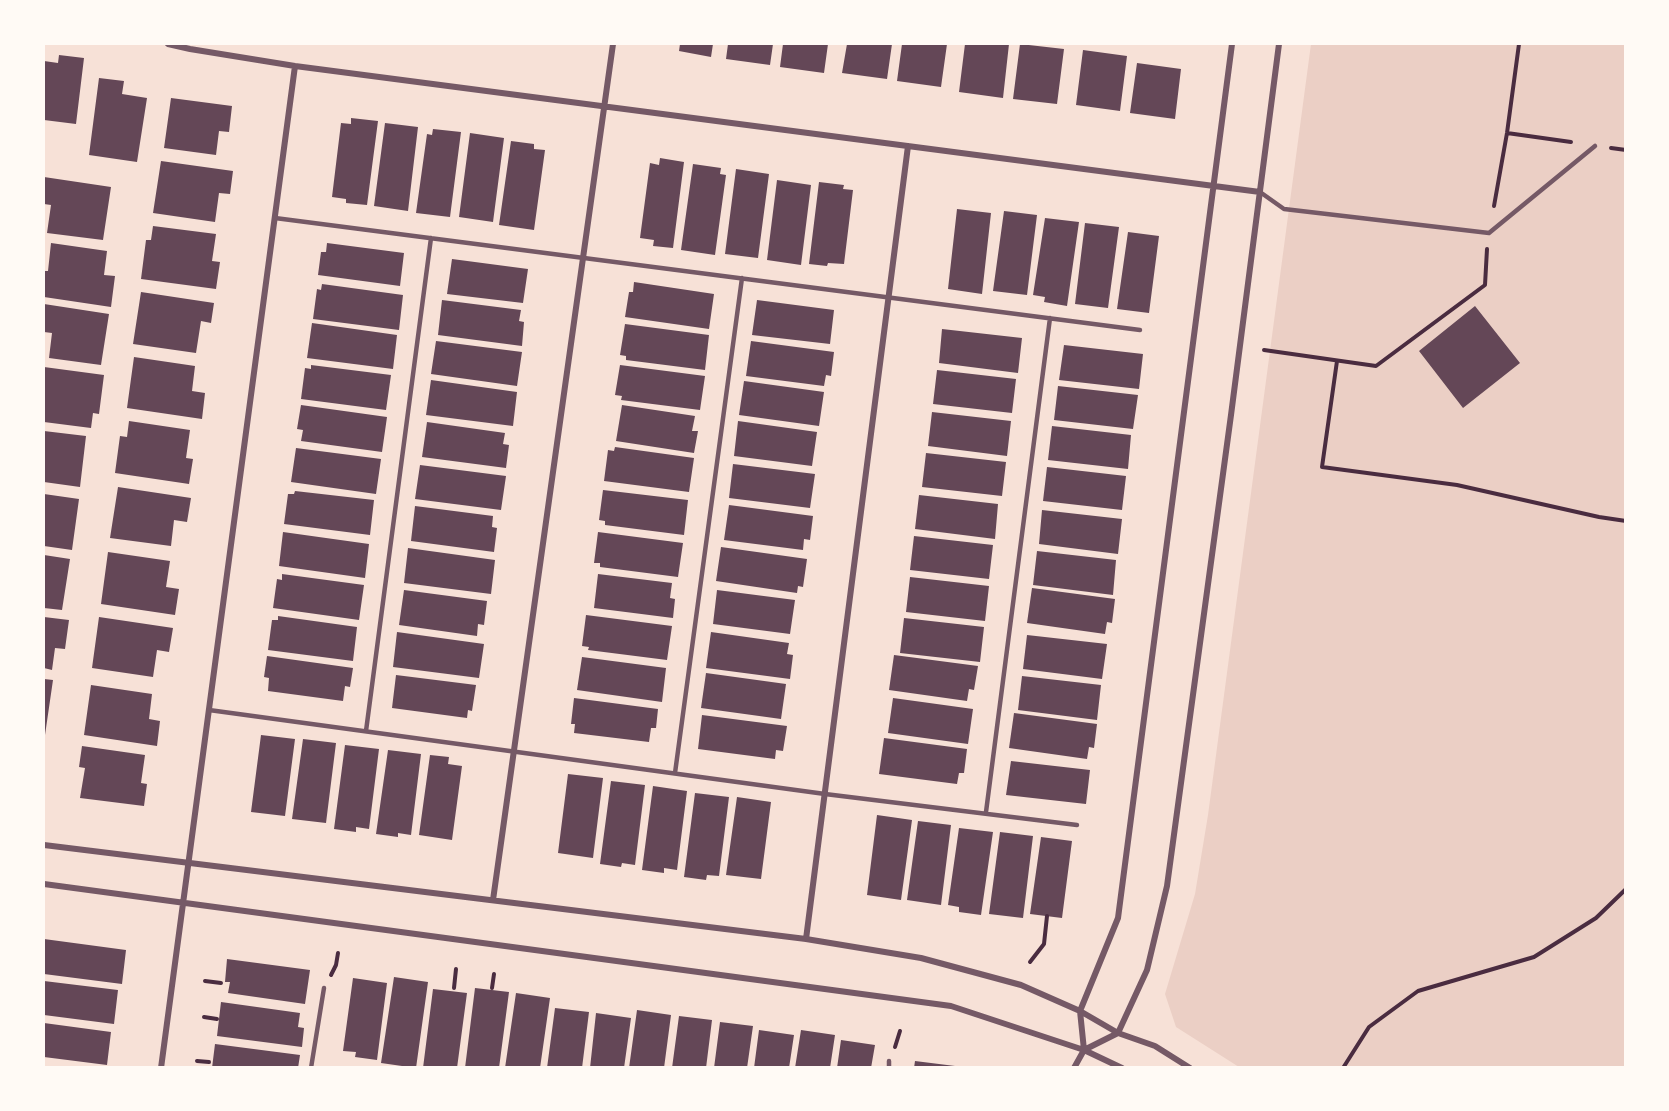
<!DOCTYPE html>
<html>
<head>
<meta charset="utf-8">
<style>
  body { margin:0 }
  #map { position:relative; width:1669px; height:1111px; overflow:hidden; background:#f7e1d7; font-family:Manrope,sans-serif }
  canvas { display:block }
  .frame { position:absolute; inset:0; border:45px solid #fffaf5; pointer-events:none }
</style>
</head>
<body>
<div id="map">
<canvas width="1669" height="1111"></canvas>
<div class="frame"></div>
</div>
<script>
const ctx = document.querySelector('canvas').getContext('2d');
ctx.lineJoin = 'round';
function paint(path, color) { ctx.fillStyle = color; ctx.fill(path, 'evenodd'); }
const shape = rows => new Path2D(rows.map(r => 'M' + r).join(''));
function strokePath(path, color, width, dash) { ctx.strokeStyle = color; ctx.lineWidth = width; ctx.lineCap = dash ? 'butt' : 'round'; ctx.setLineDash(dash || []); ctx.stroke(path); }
paint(shape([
  [1311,44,1625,44,1625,1067,1239,1067,1176,1027,1165,994,1195,894,1208,815]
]), '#ebcfc5');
paint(shape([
  [680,44,713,44,711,57,679,51],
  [728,44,773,44,770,65,726,59],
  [783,44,828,44,824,73,780,67],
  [847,44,892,44,887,79,842,73],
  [902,44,947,44,941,87,897,81],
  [965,44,1009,44,1003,98,959,92],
  [1020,44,1064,49,1057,104,1013,99],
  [1083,50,1127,56,1120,111,1076,105],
  [59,55,84,58,76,124,44,120,44,61,58,63],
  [1137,63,1181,69,1175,119,1130,113],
  [99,78,124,81,122,94,147,98,137,162,89,155],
  [171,98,232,106,229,132,219,131,216,155,164,148],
  [351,118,378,121,367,205,346,203,346,199,332,197,341,123,351,124],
  [385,123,418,127,408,211,374,206],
  [433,129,461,132,450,217,416,213,427,134,432,135],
  [470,133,504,138,493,222,459,217],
  [511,141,534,144,534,149,545,150,534,230,499,225],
  [660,158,684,162,673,248,653,246,654,240,640,238,650,163,659,165],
  [161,161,233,171,230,194,219,193,215,222,153,213],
  [693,164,721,168,720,174,726,175,715,255,681,250],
  [736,169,769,174,758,258,725,254],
  [44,177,111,187,103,240,47,233,51,205,44,204],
  [777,180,811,185,801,265,767,260],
  [819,182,844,185,843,189,853,190,844,264,828,263,827,266,809,264],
  [957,209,991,213,982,294,948,289],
  [1004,211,1037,215,1027,295,993,291],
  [1045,218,1079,222,1067,306,1044,302,1045,297,1033,295],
  [1085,223,1119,227,1108,308,1075,304],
  [153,226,216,234,212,261,220,262,216,289,141,279,146,240,151,240],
  [1128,232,1159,236,1149,313,1117,309],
  [51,243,107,251,104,275,115,276,111,307,44,297,44,271,48,271],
  [327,243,404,253,400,286,318,275,321,252,326,252],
  [452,259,528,269,523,303,447,294],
  [634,282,714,294,709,329,625,317,629,292,633,292],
  [322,284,403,295,399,330,313,319,317,289,321,290],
  [141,292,214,303,211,323,201,321,196,353,133,344],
  [442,300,521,310,519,321,524,322,522,346,438,335],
  [757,300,834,310,830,344,752,335],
  [44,304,109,314,101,365,49,358,52,333,44,332],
  [1475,306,1520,363,1463,408,1419,351],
  [312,323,397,335,393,369,307,358],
  [625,324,709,335,705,370,626,360,626,356,620,355],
  [942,329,1022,338,1018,373,939,363],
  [436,341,522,352,517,386,431,374],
  [751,341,834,352,831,376,826,375,824,386,746,376],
  [1064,345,1143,354,1139,389,1059,380],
  [134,357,195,366,192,391,205,393,202,419,127,408],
  [311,365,391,375,386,410,301,399,305,368,311,369],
  [620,365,705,376,700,410,621,400,622,396,615,395],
  [44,367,104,375,99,414,93,413,91,428,44,422],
  [937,370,1016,379,1012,413,933,404],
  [431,380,517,392,513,426,426,415],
  [744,381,824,392,819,426,739,415],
  [1058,386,1138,395,1133,429,1054,420],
  [301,405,387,417,382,452,301,441,303,430,297,429],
  [622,405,695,416,692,431,698,431,694,453,616,441],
  [932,412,1011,421,1007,456,928,446],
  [129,421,190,430,186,458,193,459,189,484,115,473,120,436,127,437],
  [738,421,817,432,812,466,734,456],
  [427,422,505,433,503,444,509,445,506,468,422,457],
  [1052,426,1131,435,1128,469,1048,460],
  [44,431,86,436,80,487,44,482],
  [615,447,694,458,689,492,604,481,608,450,614,451],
  [296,448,381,459,376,494,291,482],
  [926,453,1006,462,1002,496,922,487],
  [733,464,815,474,810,508,729,498],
  [420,465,506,476,501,510,415,499],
  [1047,467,1126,476,1122,510,1043,501],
  [118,487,191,498,187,522,174,520,171,546,110,538],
  [603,490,688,500,684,535,605,525,605,521,599,520],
  [295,491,374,500,370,535,284,524,288,494,294,494],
  [44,494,79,499,72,550,44,546],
  [919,495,998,504,995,539,915,529],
  [729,505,813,516,810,540,804,539,803,550,724,540],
  [415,506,493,516,492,527,497,528,494,552,411,541],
  [1042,510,1122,519,1118,554,1039,544],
  [283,532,369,544,365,578,279,566],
  [598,532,683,543,678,577,600,567,600,563,594,563],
  [914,536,993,545,989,579,910,570],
  [721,547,807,559,803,587,798,586,797,593,716,581],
  [408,548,495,560,491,594,404,583],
  [1037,551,1116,560,1113,595,1033,585],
  [108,552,170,561,166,587,179,589,175,615,101,604],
  [44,555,70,559,62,610,44,608],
  [282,574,364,585,359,620,273,608,277,579,282,580],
  [598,574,672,583,670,598,675,599,673,618,594,608],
  [910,577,989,586,985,621,906,612],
  [1032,588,1115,599,1112,623,1107,622,1105,634,1027,623],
  [404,590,487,601,484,625,478,624,477,636,399,625],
  [717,590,795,600,790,634,713,624],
  [586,615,672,626,667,660,588,650,589,647,582,646],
  [278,616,357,627,353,661,268,650,272,620,278,620],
  [44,617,69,620,65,649,55,648,52,670,44,668],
  [99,617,173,628,169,652,157,650,153,677,92,668],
  [904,618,984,627,980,662,900,653],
  [397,632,484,644,479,678,393,667],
  [711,632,789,643,787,654,793,655,790,679,706,668],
  [1027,635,1107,644,1102,679,1023,669],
  [894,655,978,666,974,690,969,689,967,701,889,690],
  [267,656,353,668,350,687,345,686,343,701,268,691,269,678,264,677],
  [582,657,666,668,662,702,577,690],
  [706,673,786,684,781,719,701,708],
  [396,675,476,685,472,711,468,710,467,718,392,708],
  [1022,676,1101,685,1097,720,1018,710],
  [44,679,53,680,45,735,44,735],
  [91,685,152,694,149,719,160,721,157,746,84,735],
  [574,698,658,709,656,728,651,728,649,742,574,733,575,724,571,724],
  [893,698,973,709,968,744,888,733],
  [1014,713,1097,724,1094,748,1089,747,1087,759,1009,748],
  [702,715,787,726,783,751,776,750,775,759,698,749],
  [261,735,295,739,285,816,251,812],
  [884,738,967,749,964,773,959,773,957,784,879,774],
  [303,739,336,743,326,823,292,819],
  [345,745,379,749,369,829,356,827,356,832,334,829],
  [82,746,145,755,141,783,147,784,144,806,80,798,85,768,79,767],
  [388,750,421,754,411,835,398,833,398,837,376,834],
  [430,755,449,757,448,764,462,766,452,840,419,835],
  [1011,761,1090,770,1086,804,1006,795],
  [568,774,603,778,593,858,558,853],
  [611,781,645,785,635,865,622,863,621,867,600,864],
  [653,786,687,791,677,870,664,868,664,873,642,870],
  [695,793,729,797,719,876,707,875,706,880,684,877],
  [737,797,771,802,761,879,726,875],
  [877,815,912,820,901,900,867,895],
  [918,821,951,825,941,905,907,900],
  [959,828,993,832,981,915,959,912,959,907,948,905],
  [1000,832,1033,836,1023,918,989,914],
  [1041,837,1072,841,1062,918,1030,914],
  [44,939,126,950,122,984,44,974],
  [227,959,310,970,305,1004,228,993,230,982,225,982],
  [394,977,428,982,416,1068,381,1063],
  [353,978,387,983,377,1060,355,1057,356,1052,343,1051],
  [44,981,118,990,114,1024,44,1015],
  [475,988,509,992,499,1068,465,1068],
  [433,989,467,993,457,1068,423,1068],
  [516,993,550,998,540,1068,505,1068],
  [221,1002,300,1013,298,1027,304,1028,302,1047,217,1036],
  [555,1008,589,1012,582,1068,547,1068],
  [637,1010,671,1015,664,1068,629,1068],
  [596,1013,631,1018,624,1068,590,1068],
  [679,1016,712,1020,706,1068,672,1068],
  [720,1022,753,1026,747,1068,714,1068],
  [44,1023,111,1032,107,1065,44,1057],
  [759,1030,794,1035,789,1068,754,1068],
  [801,1030,835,1035,830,1068,795,1068],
  [841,1040,875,1045,871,1068,837,1068],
  [215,1044,300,1055,298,1068,212,1068],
  [915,1061,955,1066,955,1068,914,1068]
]), '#644757');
strokePath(shape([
  [1507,133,1571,142],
  [1611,148,1626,150],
  [1494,206,1507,133,1519,44],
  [1264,350,1376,366,1485,285,1487,249],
  [1337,361,1322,467,1457,485,1599,517,1626,521],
  [1030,962,1044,944,1047,916],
  [331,975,336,965,338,953],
  [205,981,221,983],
  [454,988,456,969],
  [492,988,494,974],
  [204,1017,217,1019],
  [895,1047,900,1031],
  [197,1061,209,1062],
  [1343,1068,1369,1027,1418,991,1534,957,1596,918,1626,889]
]), '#4a2c40', 4);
strokePath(shape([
  [1260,192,1284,209,1489,233,1595,146],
  [275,218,1140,330],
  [209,710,825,794,1077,825],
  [366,731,431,238],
  [675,773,742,278],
  [986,812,1050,318],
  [311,1068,324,988],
  [889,1068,889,1061]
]), '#755966', 4.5);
strokePath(shape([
  [168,44,190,49,295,66,1260,192],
  [44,845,806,939,921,958,1021,985,1080,1011,1118,1033,1155,1046,1190,1068],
  [44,884,951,1006,1084,1050,1122,1068],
  [493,900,613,44],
  [806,939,908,146],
  [1084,1050,1080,1011,1118,918,1232,44],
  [161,1068,295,66],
  [1074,1068,1084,1050,1118,1033,1147,970,1167,886,1231,415,1279,44]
]), '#755966', 6);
</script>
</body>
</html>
